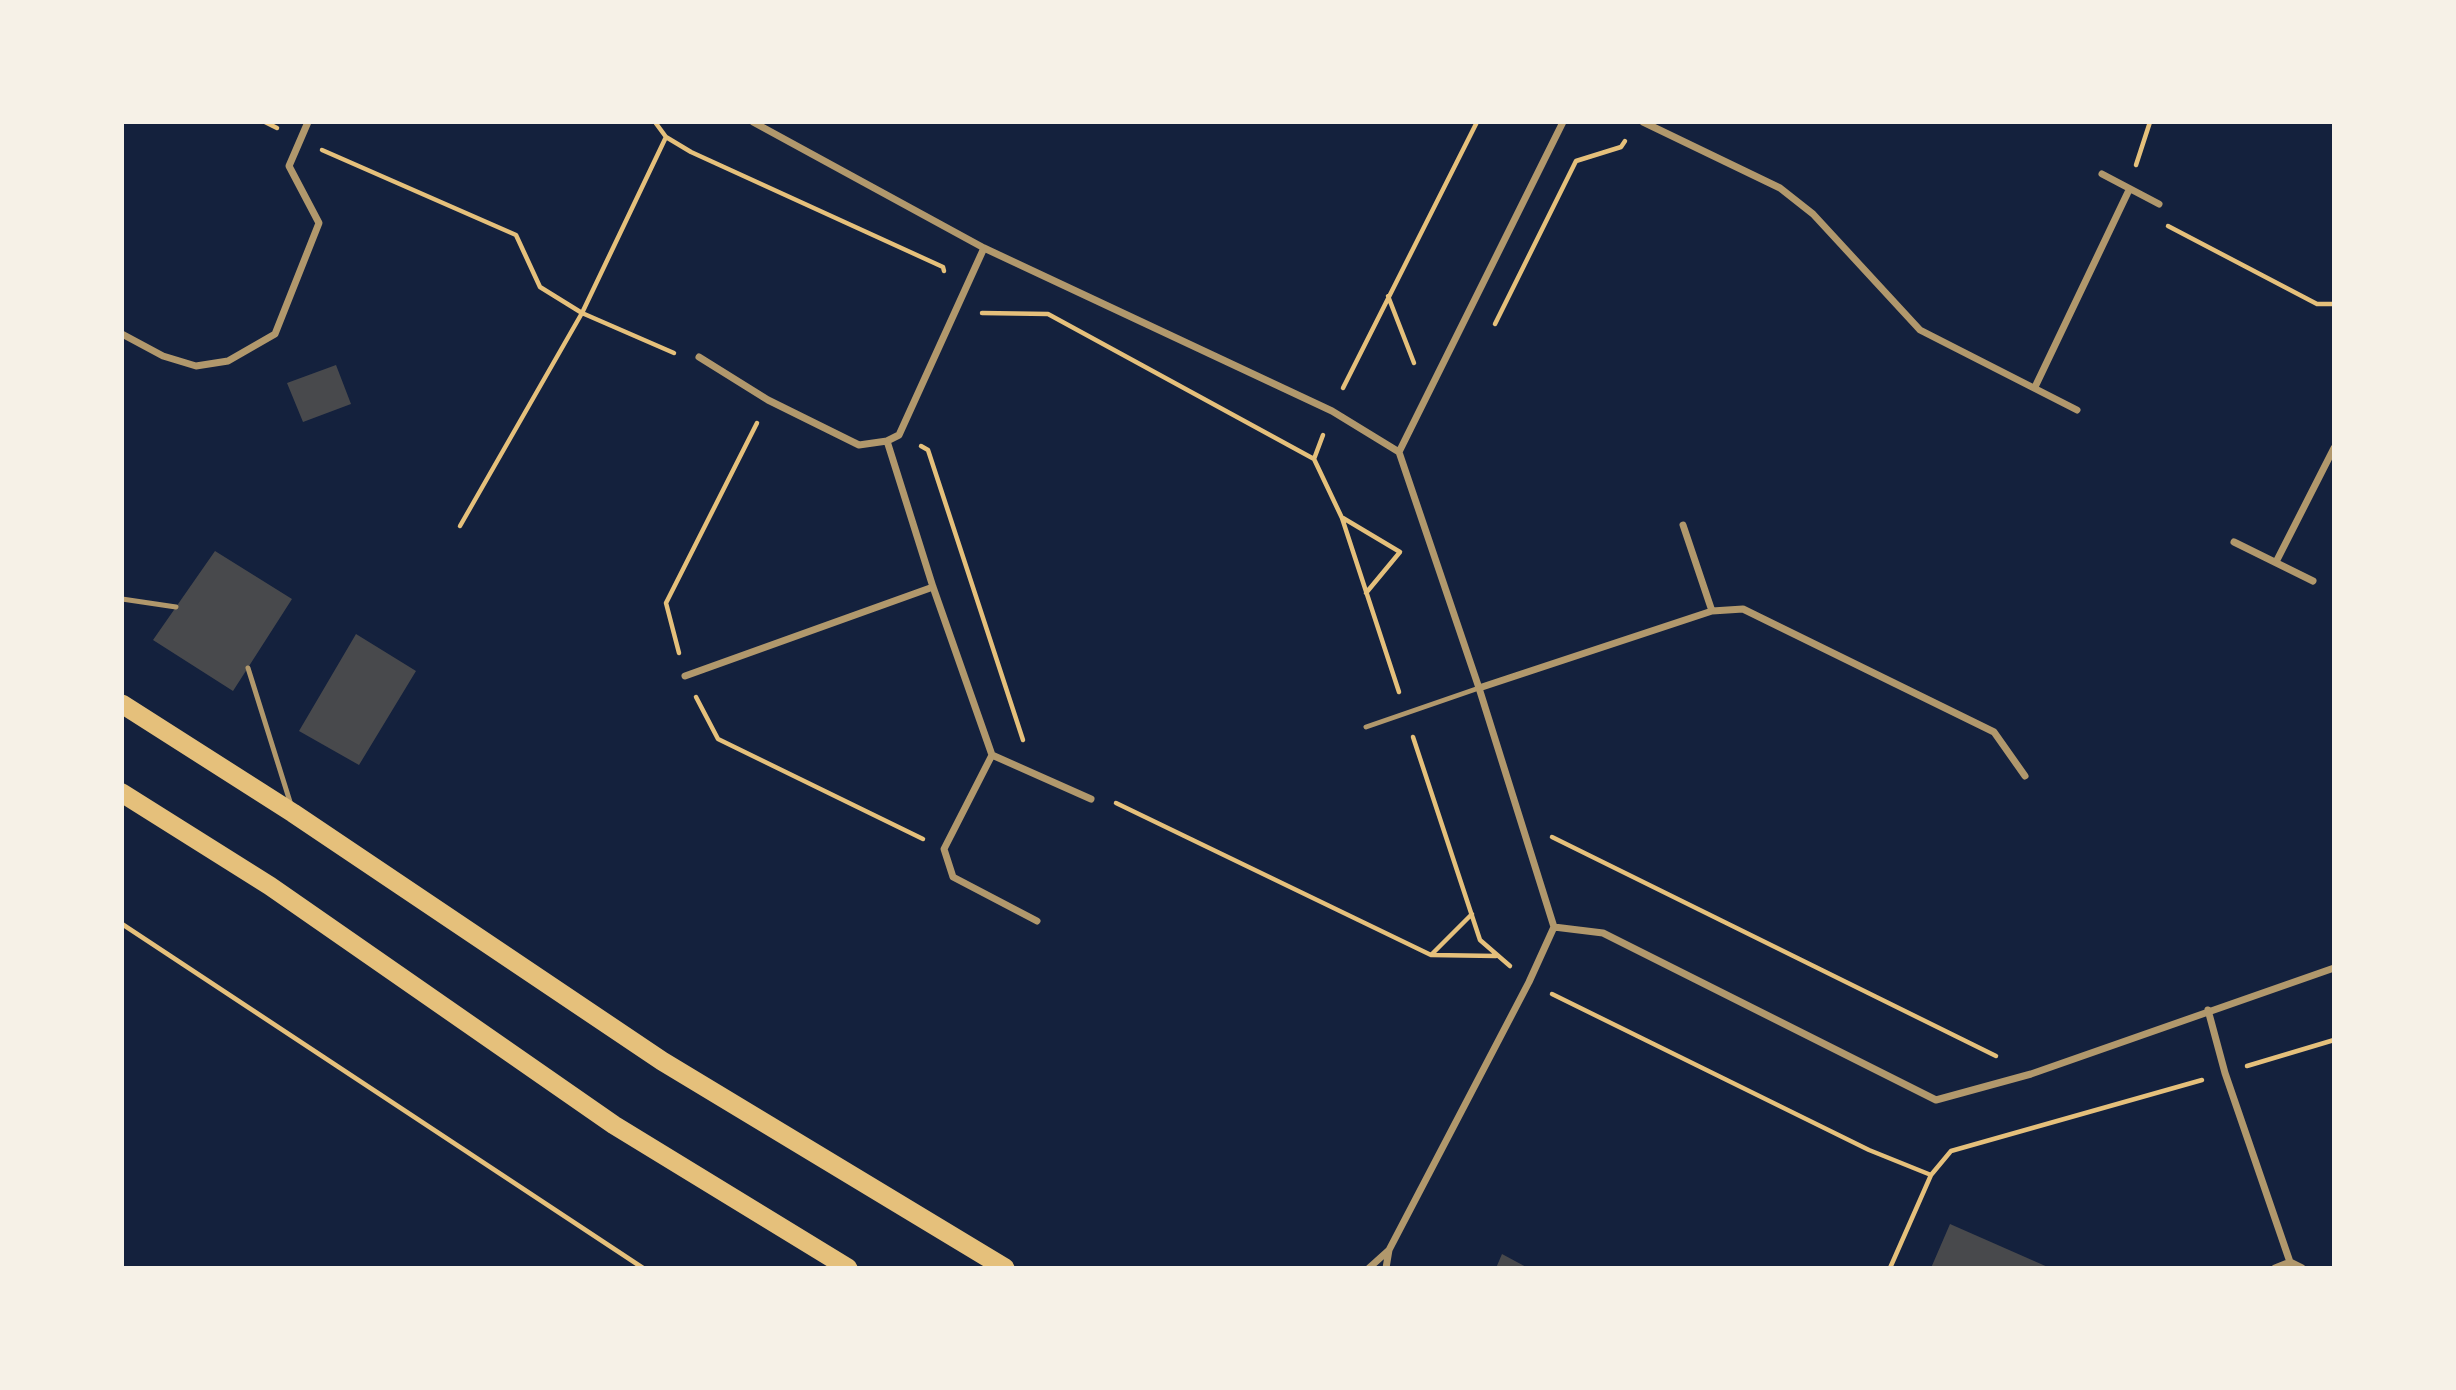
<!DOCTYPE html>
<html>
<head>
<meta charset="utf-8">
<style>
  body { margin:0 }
  #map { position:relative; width:2456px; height:1390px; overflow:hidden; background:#14213d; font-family:Karla,sans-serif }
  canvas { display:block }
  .frame { position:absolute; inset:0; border:124px solid #f6f1e7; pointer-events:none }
</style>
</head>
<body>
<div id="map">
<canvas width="2456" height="1390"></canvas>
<div class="frame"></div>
</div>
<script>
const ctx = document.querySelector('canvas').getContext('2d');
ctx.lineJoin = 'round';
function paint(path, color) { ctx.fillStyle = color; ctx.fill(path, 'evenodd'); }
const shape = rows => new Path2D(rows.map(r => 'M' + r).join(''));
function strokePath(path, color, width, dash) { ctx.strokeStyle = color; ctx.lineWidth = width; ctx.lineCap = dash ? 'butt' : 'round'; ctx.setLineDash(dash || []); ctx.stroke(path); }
paint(shape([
  [336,365,351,404,303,422,287,383],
  [215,551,292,599,233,691,153,640],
  [356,634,416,671,359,765,299,731],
  [1950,1224,2050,1268,1931,1268],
  [1502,1254,1528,1268,1496,1268]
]), '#48494c');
strokePath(shape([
  [265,122,277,128],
  [655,122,666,137,691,152,943,267,944,271],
  [322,150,516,235,540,287,582,313,674,353],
  [2136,165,2150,122],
  [2168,226,2317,304,2334,304],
  [1388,296,1414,363],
  [982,313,1048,314,1314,459],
  [1495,324,1576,161,1621,147,1625,141],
  [1343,388,1477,122],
  [1323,435,1314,459,1342,518,1399,692],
  [921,446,928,450,1023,740],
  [1343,518,1400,552,1366,593],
  [460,526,582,313,666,137],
  [679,653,666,603,757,423],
  [696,697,718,739,923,839],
  [1413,737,1480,940,1510,966],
  [1116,803,1431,955,1472,914],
  [1552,837,1996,1056],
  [122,924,643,1268],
  [1432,955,1496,956],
  [1552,994,1869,1150,1931,1175,1951,1151,2202,1080],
  [2247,1066,2334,1040],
  [1890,1268,1931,1175]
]), '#e5c07b', 4.5);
strokePath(shape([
  [122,599,176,607],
  [248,668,291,805],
  [1366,727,1479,688]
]), '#b1986c', 5);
strokePath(shape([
  [753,122,984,248,1332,411,1399,452],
  [1643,122,1780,188,1813,214,1920,330,2077,410],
  [2102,174,2159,204],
  [984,248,899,435,887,441,933,587,992,755,944,849,953,877,1037,921],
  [122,334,163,356,196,366,228,361,275,334,319,223,289,166,308,122],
  [699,357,768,400,859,445,887,441],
  [2035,387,2129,190],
  [1683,525,1712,611],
  [2234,542,2313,581],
  [2276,562,2334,448],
  [685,676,933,587],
  [1479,688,1712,611,1743,609,1994,732,2025,776],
  [992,755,1091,799],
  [1554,927,1479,688,1399,452,1563,122],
  [1554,927,1603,933,1936,1100,2031,1074,2334,968],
  [2208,1010,2225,1073,2290,1262,2302,1268],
  [1369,1268,1389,1250],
  [1386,1268,1389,1250,1529,982,1554,927],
  [2275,1268,2290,1262]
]), '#b1986c', 7);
strokePath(shape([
  [122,704,293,813,662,1061,1005,1268],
  [122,793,270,886,614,1125,848,1268]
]), '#e5c07b', 19);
</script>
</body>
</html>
